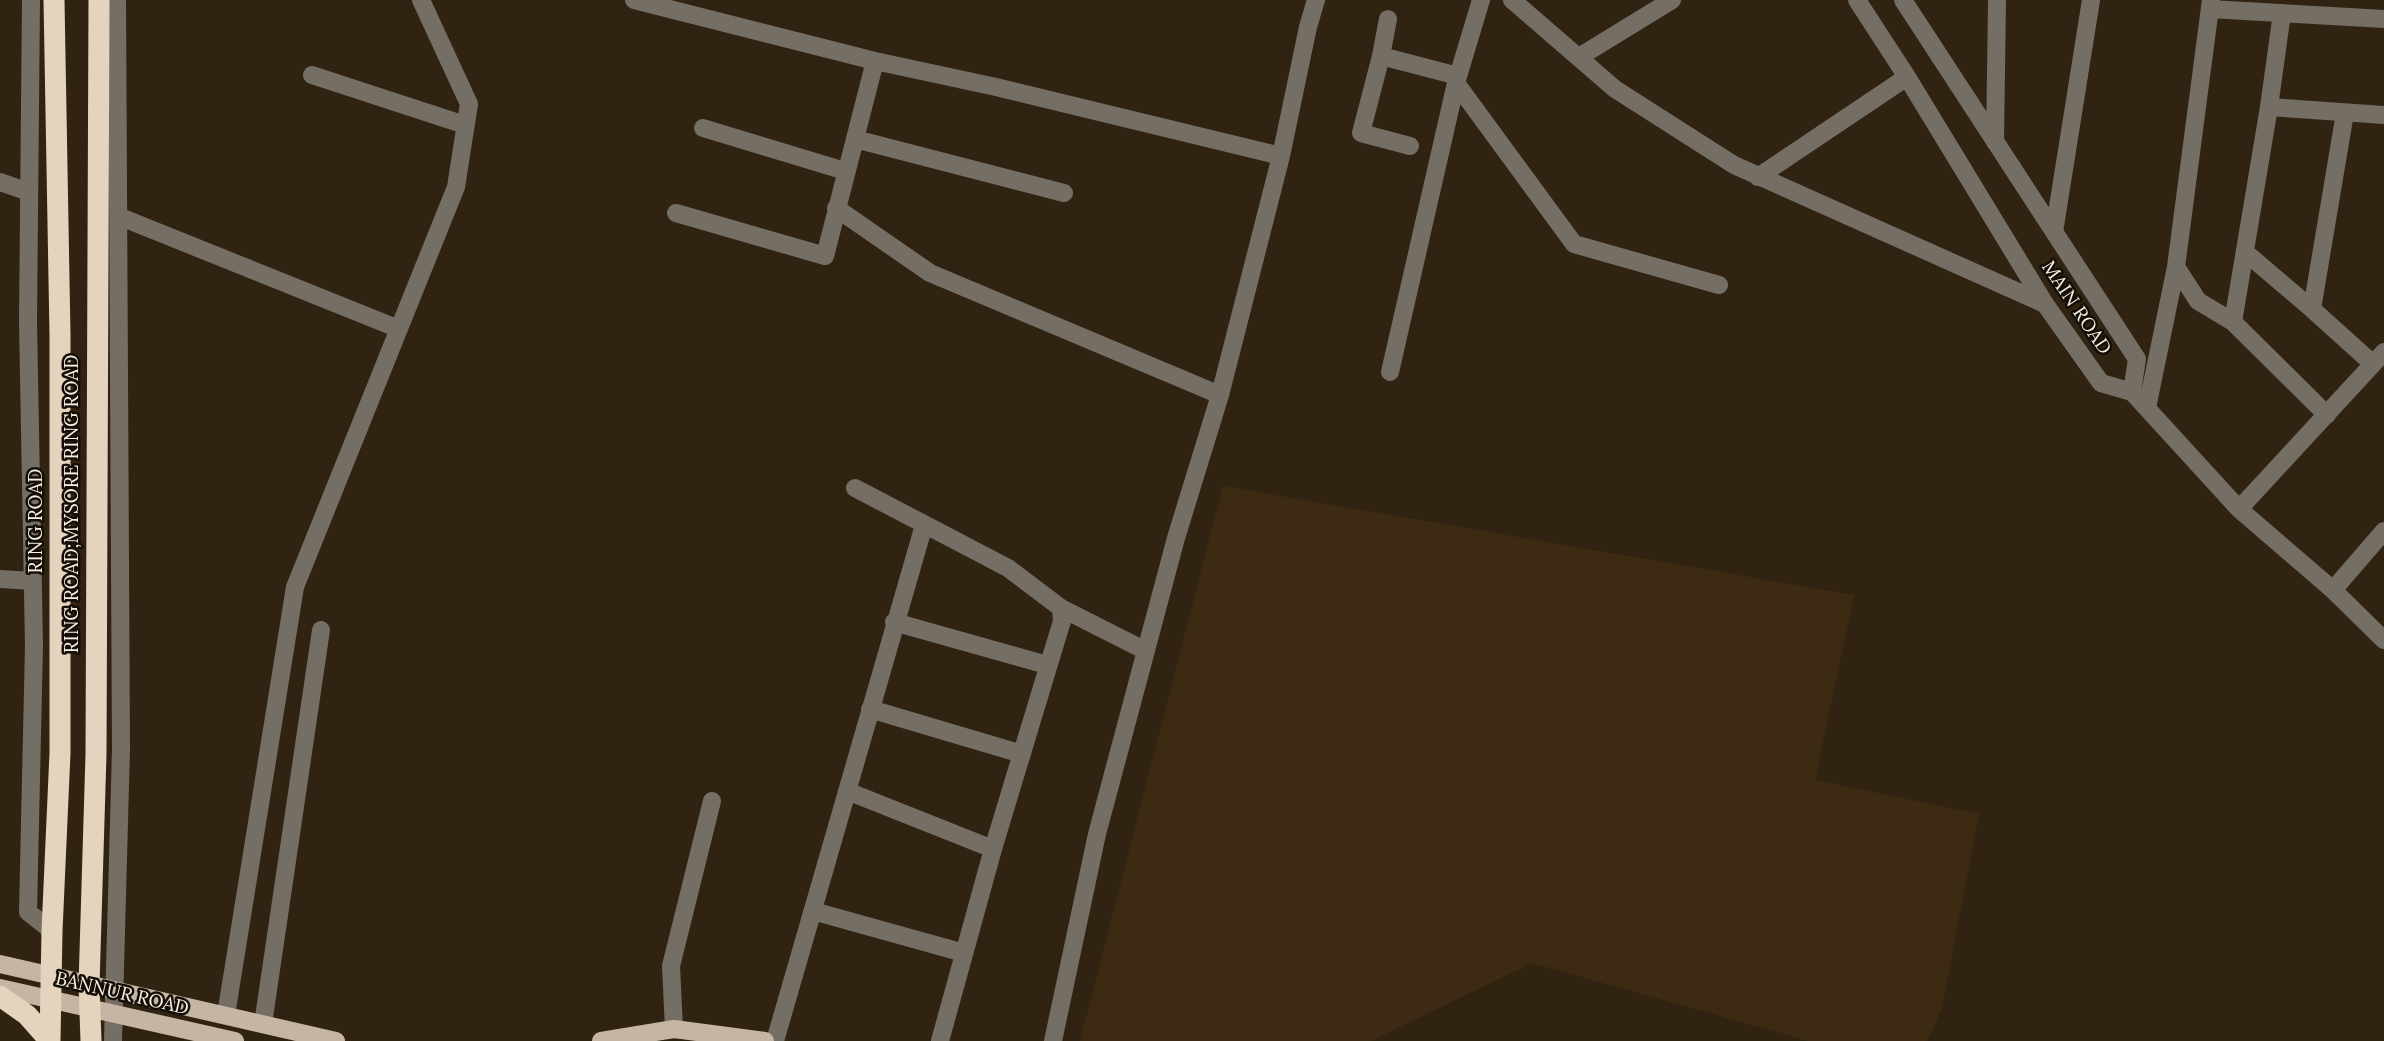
<!DOCTYPE html>
<html>
<head>
<meta charset="utf-8">
<style>
  body { margin:0 }
  canvas { display:block; background:#302311 }
</style>
</head>
<body>
<canvas width="2384" height="1041"></canvas>
<script>
const ctx = document.querySelector('canvas').getContext('2d');
ctx.lineJoin = 'round';
function paint(path, color) { ctx.fillStyle = color; ctx.fill(path, 'evenodd'); }
const shape = rows => new Path2D(rows.map(r => 'M' + r).join(''));
function strokePath(path, color, width, dash) { ctx.strokeStyle = color; ctx.lineWidth = width; ctx.lineCap = dash ? 'butt' : 'round'; ctx.setLineDash(dash || []); ctx.stroke(path); }
function write(font, color, halo, rows, align = 'center') {
  ctx.font = font + ' Lora,serif'; ctx.lineWidth = 5; ctx.setLineDash([]); ctx.textBaseline = 'middle'; ctx.strokeStyle = halo; ctx.fillStyle = color; for (const [text, x, y, turn = 0] of rows) {
    ctx.save(); ctx.translate(x, y); ctx.rotate((+turn || 0) * Math.PI / 180); ctx.textAlign = isNaN(turn) ? turn : align; if (halo) ctx.strokeText(text, 0, 0); ctx.fillText(text, 0, 0); ctx.restore();
  }
}
paint(shape([
  [1223,486,1854,595,1815,780,1979,814,1942,1008,1927,1041,1809,1041,1532,963,1371,1041,1080,1041]
]), '#3c2b12');
strokePath(shape([
  [31,0,28,322,34,646,28,912,52,931],
  [634,0,875,61,996,87,1281,156],
  [1512,0,1615,89,1734,165,2045,304],
  [1857,0,1907,77,2045,304,2101,383,2132,392,2239,509,2333,590,2384,640],
  [1903,0,2137,359,2132,392],
  [2210,9,2384,19],
  [1381,56,1388,19],
  [1579,57,1672,0],
  [312,75,465,125],
  [1456,83,1574,244,1719,285],
  [2269,107,2384,115],
  [703,128,845,171],
  [855,139,1064,193],
  [1995,142,1997,0],
  [1410,146,1361,133,1381,56,1458,76],
  [1758,177,1907,77],
  [0,182,29,192],
  [836,208,930,273,1220,395],
  [676,213,825,256,875,61],
  [118,216,399,329],
  [2054,232,2091,0],
  [2245,252,2312,309,2373,364],
  [2176,267,2198,301,2233,322,2327,415],
  [2312,309,2345,113],
  [2233,322,2269,107,2282,13],
  [1390,372,1456,83,1481,0],
  [2147,408,2176,267,2211,0],
  [855,488,1008,568,1061,608,1062,621,993,849,940,1041],
  [2239,509,2384,352],
  [0,579,33,581],
  [2333,590,2384,531],
  [1061,608,1146,651],
  [894,622,1047,665],
  [870,709,1022,754],
  [847,791,993,849],
  [813,911,964,953],
  [226,1015,295,587,456,187,469,104,421,0],
  [263,1024,321,630],
  [674,1029,671,966,712,801],
  [113,1041,121,749,117,0],
  [775,1041,924,525],
  [1053,1041,1097,834,1176,538,1220,395,1281,156,1308,27,1316,0]
]), '#756e65', 18);
strokePath(shape([
  [0,964,336,1041],
  [0,988,235,1041],
  [601,1041,674,1029,765,1041]
]), '#c5b6a4', 18);
strokePath(shape([
  [0,996,27,1015,50,1041],
  [50,1041,52,931,60,753,60,335,54,0],
  [91,1041,89,985,96,754,99,0]
]), '#e4d3bd', 21);
write('19px', '#f8f0e4', '#140e07', [
  ["MAIN ROAD",2076,308,56],
  ["RING ROAD;MYSORE RING ROAD",73,504,-90],
  ["RING ROAD",37,521,-90],
  ["BANNUR ROAD",122,994,13]
]);
</script>
</body>
</html>
